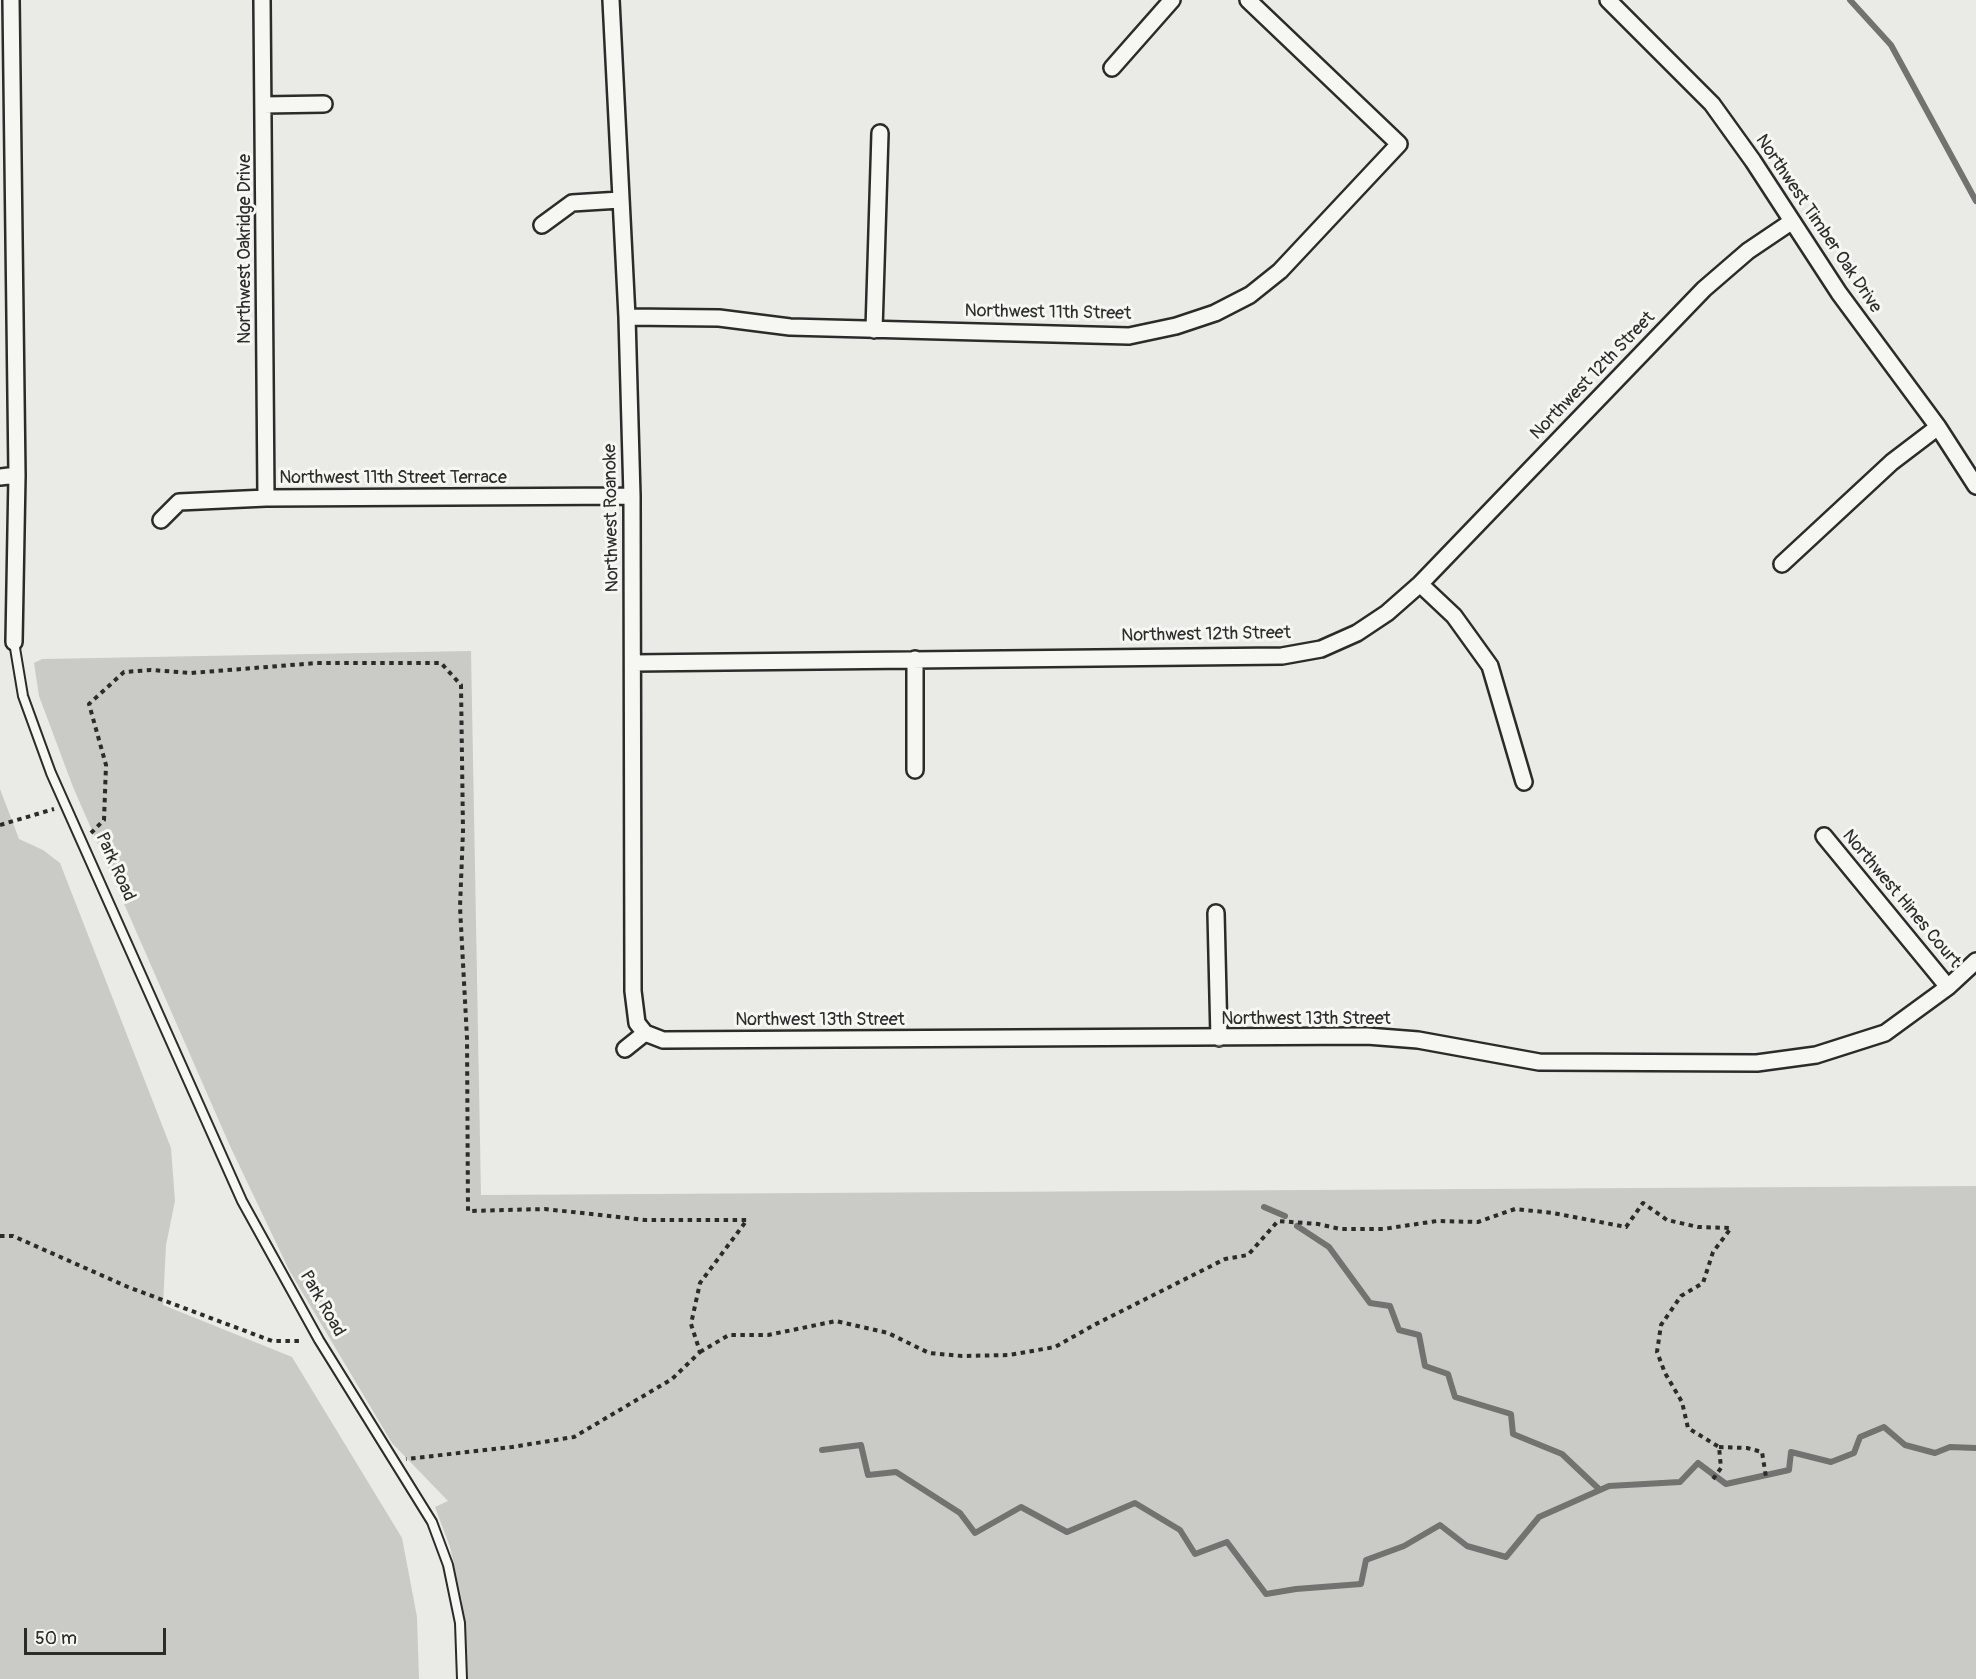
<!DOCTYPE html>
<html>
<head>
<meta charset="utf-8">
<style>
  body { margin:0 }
  #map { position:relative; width:1976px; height:1679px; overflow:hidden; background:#eaeae6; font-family:Pangolin,sans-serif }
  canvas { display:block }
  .scale { position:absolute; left:24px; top:1628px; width:142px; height:27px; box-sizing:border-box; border:3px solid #2b2b2b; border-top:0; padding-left:8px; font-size:18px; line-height:21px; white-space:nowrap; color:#2b2b2b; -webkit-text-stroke:4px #f6f6f2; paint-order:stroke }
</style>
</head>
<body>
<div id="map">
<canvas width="1976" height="1679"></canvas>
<div class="scale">50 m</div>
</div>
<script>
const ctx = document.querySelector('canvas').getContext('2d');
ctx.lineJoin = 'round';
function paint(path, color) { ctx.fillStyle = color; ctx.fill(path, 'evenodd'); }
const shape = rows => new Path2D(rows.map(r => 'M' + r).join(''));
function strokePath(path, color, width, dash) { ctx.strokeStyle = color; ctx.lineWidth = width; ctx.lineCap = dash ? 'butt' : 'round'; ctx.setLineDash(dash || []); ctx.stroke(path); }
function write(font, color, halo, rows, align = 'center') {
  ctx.font = font + ' Pangolin,sans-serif'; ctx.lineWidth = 6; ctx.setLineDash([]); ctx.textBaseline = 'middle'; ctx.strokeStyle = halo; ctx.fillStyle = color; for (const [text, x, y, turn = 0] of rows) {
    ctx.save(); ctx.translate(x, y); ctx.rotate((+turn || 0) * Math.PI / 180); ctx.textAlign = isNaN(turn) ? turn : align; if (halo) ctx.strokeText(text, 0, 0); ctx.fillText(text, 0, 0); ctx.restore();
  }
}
paint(shape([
  [471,651,481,1195,1976,1186,1976,1679,465,1679,462,1601,450,1547,435,1507,448,1501,392,1443,289,1270,230,1146,73,787,39,696,34,663,42,659],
  [0,789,19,839,43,850,60,863,171,1148,175,1201,166,1245,163,1305,292,1357,402,1538,417,1617,419,1679,0,1679]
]), '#cacac7');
strokePath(shape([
  [1850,0,1891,45,1976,201],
  [1264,1207,1285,1216],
  [1297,1226,1329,1247,1370,1303,1390,1306,1399,1330,1419,1335,1425,1366,1448,1374,1455,1397,1511,1414,1513,1434,1562,1454,1600,1490],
  [822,1450,861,1445,868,1475,896,1472,960,1513,975,1533,1021,1507,1067,1532,1135,1503,1180,1530,1195,1554,1227,1542,1266,1594,1296,1589,1361,1584,1366,1560,1404,1546,1440,1525,1467,1546,1506,1557,1539,1517,1609,1486,1680,1482,1698,1463,1726,1484,1789,1470,1791,1452,1831,1462,1854,1453,1860,1437,1884,1427,1905,1445,1935,1453,1950,1447,1976,1448]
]), '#727270', 6);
const lane = shape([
  [14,642,23,696,51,773,242,1201,319,1340,432,1522,448,1565,460,1623,462,1679]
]);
const street = shape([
  [11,0,17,475,14,642],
  [262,0,266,498],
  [611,0,627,317,632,496,633,991,637,1023,645,1033,663,1040,1367,1036,1418,1040,1539,1062,1757,1063,1816,1055,1885,1033,1948,987,1976,961],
  [1608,0,1712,104,1753,161,1839,293,1938,427,1976,486],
  [1112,68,1172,0],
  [263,105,324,104],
  [542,225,572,203,620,200],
  [627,317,719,318,790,327,1129,336,1176,326,1215,313,1250,295,1280,271,1399,144,1248,0],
  [874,330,880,133],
  [0,477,17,475],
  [161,520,179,502,266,498,632,496],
  [1782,564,1892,462,1938,427],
  [1420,584,1454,616,1490,666,1524,782],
  [915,659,915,770],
  [633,663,1282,656,1321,649,1357,633,1387,613,1420,584,1704,289,1748,251,1791,222],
  [1824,836,1948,987],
  [1216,913,1219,1038],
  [625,1049,645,1033]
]);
strokePath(lane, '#2b2b2b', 12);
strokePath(street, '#2b2b2b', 20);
strokePath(shape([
  [0,825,54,809],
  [91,833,104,820,106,765,89,704,124,672,151,670,191,673,317,663,441,663,461,685,463,831,460,907,467,1038,468,1211,545,1209,645,1220,747,1220,700,1283,691,1324,700,1352,672,1379,574,1437,512,1447,406,1459],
  [0,1236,13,1236,128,1287,272,1341,303,1341],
  [700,1352,729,1335,768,1335,836,1321,888,1333,929,1353,962,1356,1009,1355,1055,1347,1094,1325,1225,1259,1248,1255,1278,1221,1318,1224,1340,1229,1383,1229,1437,1221,1478,1222,1515,1209,1553,1213,1626,1227,1643,1203,1667,1220,1698,1227,1732,1228],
  [1719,1447,1747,1448,1762,1452,1766,1477],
  [1713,1479,1721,1468,1719,1447,1688,1428,1682,1402,1665,1373,1657,1352,1661,1325,1681,1296,1703,1283,1713,1252,1731,1228]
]), '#2b2b2b', 4, [4.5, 4.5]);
strokePath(lane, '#f6f6f2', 8);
strokePath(street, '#f6f6f2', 15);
write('18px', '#2b2b2b', '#f6f6f2', [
  ["Northwest Timber Oak Drive",1818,224,56],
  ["Northwest Oakridge Drive",245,249,-90],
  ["Northwest 11th Street",1048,313,1],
  ["Northwest 12th Street",1593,376,-46],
  ["Northwest 11th Street Terrace",393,478],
  ["Northwest Roanoke",612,518,-91],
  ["Northwest 12th Street",1206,635,-1],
  ["Park Road",115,867,66],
  ["Northwest Hines Court",1901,899,50],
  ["Northwest 13th Street",1306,1019],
  ["Northwest 13th Street",820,1020],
  ["Park Road",322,1304,60]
]);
</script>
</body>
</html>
